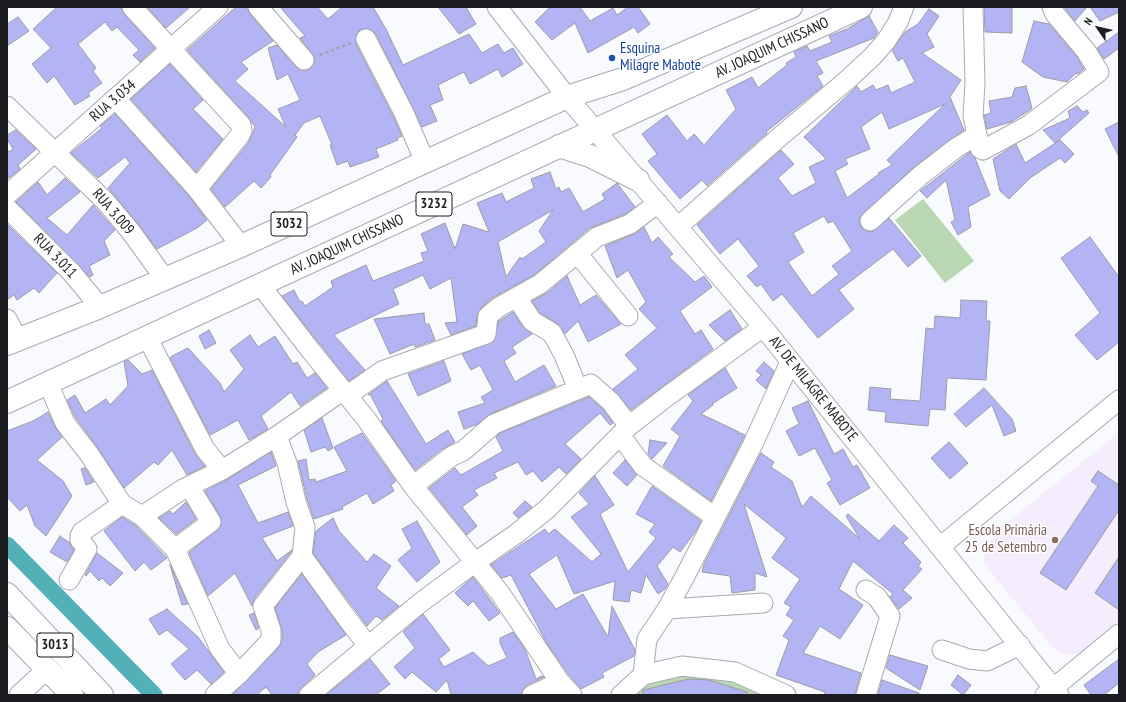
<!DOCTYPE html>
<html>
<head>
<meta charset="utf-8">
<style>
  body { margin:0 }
  #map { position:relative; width:1126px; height:702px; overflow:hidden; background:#f9fafe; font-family:"PT Sans Narrow",sans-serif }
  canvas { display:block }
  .frame { position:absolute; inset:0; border:8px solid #1c1d20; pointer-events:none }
  .north { position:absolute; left:1078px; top:8px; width:40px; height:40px; -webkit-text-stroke:3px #fff; paint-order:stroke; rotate:304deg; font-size:11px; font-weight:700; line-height:16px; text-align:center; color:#1c1d20 }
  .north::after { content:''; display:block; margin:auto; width:14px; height:18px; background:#1c1d20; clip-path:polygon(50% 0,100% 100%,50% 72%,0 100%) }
</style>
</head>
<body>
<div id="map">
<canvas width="1126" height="702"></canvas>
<div class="frame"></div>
<div class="north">N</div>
</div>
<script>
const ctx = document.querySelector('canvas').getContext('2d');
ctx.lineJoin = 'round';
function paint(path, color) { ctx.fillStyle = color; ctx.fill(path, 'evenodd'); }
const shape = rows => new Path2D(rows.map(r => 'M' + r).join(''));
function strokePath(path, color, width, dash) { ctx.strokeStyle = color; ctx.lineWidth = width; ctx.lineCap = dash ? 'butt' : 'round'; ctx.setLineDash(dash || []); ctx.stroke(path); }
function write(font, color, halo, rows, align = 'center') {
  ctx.font = font + ' "PT Sans Narrow",sans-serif'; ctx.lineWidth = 3; ctx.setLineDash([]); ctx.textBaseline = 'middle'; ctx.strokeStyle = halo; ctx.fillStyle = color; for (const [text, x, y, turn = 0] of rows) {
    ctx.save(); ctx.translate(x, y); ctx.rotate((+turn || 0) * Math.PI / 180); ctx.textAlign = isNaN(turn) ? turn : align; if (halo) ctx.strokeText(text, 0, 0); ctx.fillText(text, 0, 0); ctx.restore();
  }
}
paint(shape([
  [1119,433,1119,626,1087,651,1073,655,1062,653,1053,648,983,563,987,547,995,532]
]), '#f5ecfd');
paint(shape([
  [923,199,974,261,945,283,895,220],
  [709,666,777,695,623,695,629,687]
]), '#b9d7b3');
strokePath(shape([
  [7,545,154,695]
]), '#52b0b7', 17);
const building = shape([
  [57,7,121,7,124,14,155,48,140,62,133,55,139,50,117,27,112,31,105,22,78,44,96,68,93,71,102,83,88,93,90,96,75,105,54,76,47,83,32,64,51,48,33,29,57,7],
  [147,7,190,7,166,28,147,7],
  [236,7,247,7,250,14,273,41,241,62,248,69,235,81,286,127,278,109,300,100,288,74,277,80,268,48,277,45,296,67,301,70,306,71,311,68,315,58,300,38,305,36,280,7,317,7,328,19,342,7,373,7,386,29,403,65,469,34,482,53,498,44,504,53,513,48,523,64,502,77,498,69,470,84,464,72,438,85,443,100,430,105,437,121,422,127,376,34,372,30,361,29,357,33,356,44,394,118,402,136,397,138,398,140,376,149,379,157,350,167,348,161,337,165,330,145,332,145,320,116,304,123,295,135,297,137,270,175,271,177,261,188,254,181,225,207,211,189,249,142,255,127,249,118,187,50,236,7],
  [438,7,466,7,476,24,459,34,438,7],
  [550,7,580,7,590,21,613,8,617,15,628,7,638,7,650,24,638,33,634,27,588,53,575,23,552,40,535,22,550,7],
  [984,7,1012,7,1012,33,985,32,984,7],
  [1064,7,1087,7,1075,21,1064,7],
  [1090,7,1119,7,1119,12,1100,21,1090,7],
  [929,9,939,16,927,34,934,47,922,53,961,80,950,97,964,130,914,167,860,217,859,223,862,228,866,231,872,232,889,218,921,256,908,267,893,249,839,290,854,309,818,338,782,294,773,301,761,284,757,287,747,276,759,266,738,239,720,254,697,225,781,150,794,164,778,178,792,196,816,183,809,167,826,159,804,137,857,86,861,92,873,85,876,90,888,85,891,93,915,82,903,58,898,61,892,50,905,32,918,24,929,9],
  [945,104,887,160,892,165,878,173,879,174,847,198,835,171,848,164,845,159,870,149,861,127,882,112,889,129,945,104],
  [824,216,828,223,833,221,852,251,832,266,839,274,812,296,788,262,804,252,793,233,824,216],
  [869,16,878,32,874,38,816,61,823,73,817,76,823,86,766,132,767,133,707,186,702,180,680,199,648,161,657,154,642,134,667,115,687,141,694,134,704,145,736,109,726,90,752,77,758,88,787,65,786,63,796,57,794,52,807,46,810,51,832,42,829,36,847,29,869,16],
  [18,17,29,31,7,46,7,24,18,17],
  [1034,21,1049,24,1077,57,1084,69,1078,74,1076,73,1067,82,1043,77,1022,62,1034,21],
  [1119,32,1119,48,1104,59,1097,48,1119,32],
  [170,64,203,100,193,109,223,139,196,172,131,99,170,64],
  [1026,86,1032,108,1030,110,1011,122,987,129,984,115,991,113,989,101,1012,97,1015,88,1026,86],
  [1077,106,1083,112,1087,110,1089,113,1055,143,1043,130,1070,118,1068,111,1077,106],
  [115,114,189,196,207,220,197,228,157,249,139,225,108,188,130,163,125,157,98,178,71,153,102,128,100,126,115,114],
  [1119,122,1119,157,1105,129,1119,122],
  [16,130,36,149,18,165,20,169,9,178,7,175,7,149,9,152,13,149,7,139,7,135,16,130],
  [1060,140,1074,154,1065,163,1060,158,1030,178,1009,199,1000,191,993,159,1016,144,1025,163,1060,140],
  [970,152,975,158,990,195,968,207,971,227,958,235,951,222,955,220,946,180,927,198,920,191,970,152],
  [550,172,556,189,559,187,561,192,569,188,583,212,605,199,602,194,617,183,635,207,625,214,590,228,534,275,492,298,481,308,477,315,476,326,451,335,445,323,457,322,451,278,430,289,423,275,393,289,399,304,334,335,365,370,349,381,282,296,294,290,300,302,302,301,305,306,333,287,331,281,366,265,373,281,424,261,421,253,428,251,421,234,445,223,455,249,463,224,489,232,477,203,502,193,506,202,534,188,531,179,550,172],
  [553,210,539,231,546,242,522,259,520,257,506,277,498,242,553,210],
  [65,178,80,192,47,218,67,235,93,205,115,230,104,241,110,255,89,266,93,275,90,277,16,202,38,182,47,195,65,178],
  [7,224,57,273,39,293,34,288,17,300,14,295,7,300,7,224],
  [644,227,652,243,658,237,673,254,669,257,695,282,704,276,712,287,680,311,695,334,701,330,713,349,631,410,613,389,638,369,625,355,657,328,639,309,646,302,628,270,617,278,605,246,634,234,644,227],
  [1090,237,1119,277,1119,342,1097,360,1075,335,1100,313,1061,258,1090,237],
  [567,276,580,305,596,295,621,324,588,342,578,321,565,334,558,324,540,313,532,301,547,293,567,276],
  [961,300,987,301,986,321,990,321,986,380,947,378,945,410,930,409,928,426,885,422,886,412,868,410,870,387,891,389,890,399,920,401,926,328,934,329,935,316,960,318,961,300],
  [730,310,742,329,725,341,709,325,730,310],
  [513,312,523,327,532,334,512,347,516,353,504,361,515,382,544,365,556,386,490,414,478,424,464,429,458,412,485,403,481,397,493,390,480,365,471,370,462,354,494,341,498,322,513,312],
  [424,313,425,324,429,324,435,340,415,347,414,344,390,354,374,319,424,313],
  [209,330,216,343,205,349,199,336,209,330],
  [250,335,258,347,275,336,293,364,297,362,307,378,315,373,327,388,300,406,291,392,261,416,268,429,249,440,238,420,210,435,170,358,172,356,188,348,220,383,224,392,244,369,230,350,250,335],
  [128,360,142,374,152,370,195,454,205,466,187,475,172,450,158,465,154,462,124,488,98,448,75,417,67,400,75,395,85,413,106,399,110,405,128,386,124,362,128,360],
  [444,361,451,381,418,396,408,374,444,361],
  [764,362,774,371,766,389,756,380,761,375,756,371,764,362],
  [725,368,737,388,712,404,713,405,701,414,739,432,737,434,740,433,745,435,711,501,663,466,680,436,671,429,693,401,688,395,725,368],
  [387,381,426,444,448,430,455,442,441,450,415,470,381,421,383,419,370,394,368,395,387,381],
  [984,388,1012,419,1016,431,1004,436,992,405,966,427,954,414,984,388],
  [589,397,603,409,613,423,610,425,600,413,565,444,581,459,566,474,559,467,542,482,533,471,526,475,518,462,494,473,497,478,474,490,478,495,462,507,477,526,467,535,429,488,455,468,461,475,503,451,496,437,500,433,589,397],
  [808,401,834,454,843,449,853,467,857,465,870,488,840,505,827,483,832,480,815,448,799,456,786,431,799,424,792,408,808,401],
  [48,412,55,427,62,437,37,460,63,481,72,496,46,536,35,526,27,505,20,511,7,497,7,431,33,421,48,412],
  [322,418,333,448,328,451,325,447,311,452,304,430,322,418],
  [362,433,396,481,391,485,394,491,373,504,367,493,342,507,343,509,314,519,307,499,298,461,306,459,309,480,315,479,316,482,347,471,334,447,362,433],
  [650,440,667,443,652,459,648,454,650,440],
  [949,442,968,463,950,479,931,458,949,442],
  [271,452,276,466,238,485,258,523,288,512,293,526,262,538,277,561,292,550,291,552,254,599,252,606,235,573,208,596,189,553,221,526,220,516,205,491,228,479,271,452],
  [761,453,774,462,771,467,792,481,802,507,811,496,860,539,846,516,848,514,879,541,894,525,908,538,903,543,921,562,918,566,922,569,903,590,912,598,899,609,890,597,893,594,853,561,839,589,863,605,840,639,820,626,803,653,861,673,855,695,824,695,825,692,776,675,789,640,783,636,794,620,786,615,791,607,784,603,800,579,772,558,786,538,744,504,767,577,755,573,755,590,732,593,730,576,702,572,704,564,761,453],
  [625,460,637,475,627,486,613,473,625,460],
  [85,468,94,482,86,485,81,469,85,468],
  [1098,471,1119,485,1119,510,1066,590,1040,573,1098,486,1091,481,1098,471],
  [595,476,614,505,600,514,628,572,656,538,649,532,655,524,636,514,652,486,701,521,696,531,680,552,673,547,657,566,668,584,665,589,658,594,646,575,641,593,631,590,629,602,613,600,615,581,574,594,557,555,529,574,556,609,583,594,608,637,612,606,635,650,634,656,602,673,604,677,581,689,569,675,546,642,511,575,502,578,491,565,545,529,548,534,555,529,592,562,601,554,571,517,589,504,579,493,595,476],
  [525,501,532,507,518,518,513,513,525,501],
  [186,502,196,519,176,534,159,518,170,511,173,514,186,502],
  [122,517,135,525,167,558,151,570,144,562,135,571,104,531,122,517],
  [333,518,339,531,367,562,374,554,391,566,376,588,399,606,382,620,376,616,367,626,313,553,316,531,333,518],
  [417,521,440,562,417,582,398,560,412,548,402,529,417,521],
  [60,536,70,543,74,550,67,562,50,552,60,536],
  [97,553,123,573,110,586,102,578,99,581,90,571,86,576,85,575,97,553],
  [1119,557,1119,610,1095,593,1119,557],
  [170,565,188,604,182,605,170,565],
  [302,574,346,635,318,652,307,664,315,675,302,687,298,695,272,695,266,687,257,695,232,695,279,647,282,640,282,630,275,608,302,574],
  [473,577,500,613,489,621,473,601,468,606,455,593,473,577],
  [167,609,198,637,224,672,211,684,197,670,185,680,171,664,189,649,167,630,159,635,149,619,167,609],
  [254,613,259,628,256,630,249,615,254,613],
  [423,614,450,650,439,659,444,667,473,652,488,666,507,658,500,643,500,638,513,632,525,649,536,679,542,676,544,677,527,685,523,689,521,695,451,695,447,680,436,692,412,672,405,679,394,667,415,648,403,632,423,614],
  [890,655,928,666,920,690,886,668,890,655],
  [370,659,390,684,376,695,326,695,370,659],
  [1119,659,1119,683,1104,695,1091,695,1084,685,1119,659],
  [958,675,971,685,963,695,951,685,958,675],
  [689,679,709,680,747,692,747,695,643,695,643,690,689,679],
  [882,680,919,693,919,695,878,695,882,680]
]);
paint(building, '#b3b4f3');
strokePath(building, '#9b9ca5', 1);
const minor = shape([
  [132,7,241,125,242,131,240,135,197,189],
  [258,7,304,60],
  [497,7,567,97,763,327,1059,695],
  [973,7,975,83,973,116,977,135,980,148,983,150,1029,125,1099,72,1086,51,1055,14,1052,7],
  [366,39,404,113,425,162],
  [116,99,197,189,241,246],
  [7,106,106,202,131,232,165,279],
  [7,195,218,7],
  [7,208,72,273,100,307],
  [870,221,921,175,956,148,977,135],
  [679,226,776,140,846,81,872,57,886,41,898,22,904,7],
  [577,253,628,316],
  [261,286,311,351,367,420,413,486,500,593,560,682,572,695],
  [517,298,532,321,552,333,564,355,578,389],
  [7,319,18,339],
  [147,337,205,449,222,470],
  [48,383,65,423,89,454,122,504,142,516],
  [342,391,277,436,287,463,296,502,305,527,302,556,343,613,368,646],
  [347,396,382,371,486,334,488,316,499,307,540,284,597,237,630,224,658,203],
  [620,435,643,466,715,517],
  [413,486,452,456,463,451,494,424,591,384,611,402,629,426],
  [941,546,1119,400],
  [175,549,211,522,189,486],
  [69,580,87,549,80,540,80,536,82,532,122,504],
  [667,609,763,603],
  [942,650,969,659,987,661,1020,645],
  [239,674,271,640,271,630,263,606,302,556],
  [643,675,647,639,667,609,683,580,753,444,790,362],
  [19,695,47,669],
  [215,695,239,674,220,649,175,549,142,516,183,489,222,470,277,436],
  [309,695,420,603,474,563,516,534,547,509,629,426,665,398,763,327],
  [532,695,560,682],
  [621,695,643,675,682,666,735,672,786,695],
  [866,695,890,616,877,597,866,590],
  [1045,695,1119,634]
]);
const major = shape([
  [559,146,590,156,638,180],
  [7,344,100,307,241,246,567,97,623,79,791,7],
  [7,402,861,7],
  [7,594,102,695],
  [7,628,72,695]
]);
strokePath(minor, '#a8a9b3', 21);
strokePath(major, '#a8a9b3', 24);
strokePath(shape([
  [320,55,351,43]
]), '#a2a3a6', 2.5, [3, 3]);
strokePath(minor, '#fff', 19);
strokePath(major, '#fff', 22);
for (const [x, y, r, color] of [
  [612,58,4,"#1a4fb4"],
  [1055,540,4,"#8d6e63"]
]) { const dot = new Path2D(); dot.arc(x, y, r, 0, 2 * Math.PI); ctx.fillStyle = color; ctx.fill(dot); strokePath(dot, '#fff', 1.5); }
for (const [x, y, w] of [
  [434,204,36],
  [289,224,36],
  [55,645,36]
]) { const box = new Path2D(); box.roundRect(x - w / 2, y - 12, w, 24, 3); ctx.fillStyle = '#fff'; ctx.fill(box); strokePath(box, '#1c1d20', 1); }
write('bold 14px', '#1c1d20', null, [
  ["3232",434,204],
  ["3032",289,224],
  ["3013",55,645]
]);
write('15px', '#1c1d20', '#fff', [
  ["AV. JOAQUIM CHISSANO",772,48,-25],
  ["RUA 3.034",113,101,-41],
  ["RUA 3.009",113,212,49],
  ["AV. JOAQUIM CHISSANO",347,245,-25],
  ["RUA 3.011",55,256,46],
  ["AV. DE MILAGRE MABOTE",813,389,51]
]);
write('15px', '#164399', '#fff', [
  ["Esquina",620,49],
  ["Milagre Mabote",620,66]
], 'left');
write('15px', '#785e54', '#fff', [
  ["Escola Primária",1047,531],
  ["25 de Setembro",1047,548]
], 'right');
</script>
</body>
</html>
